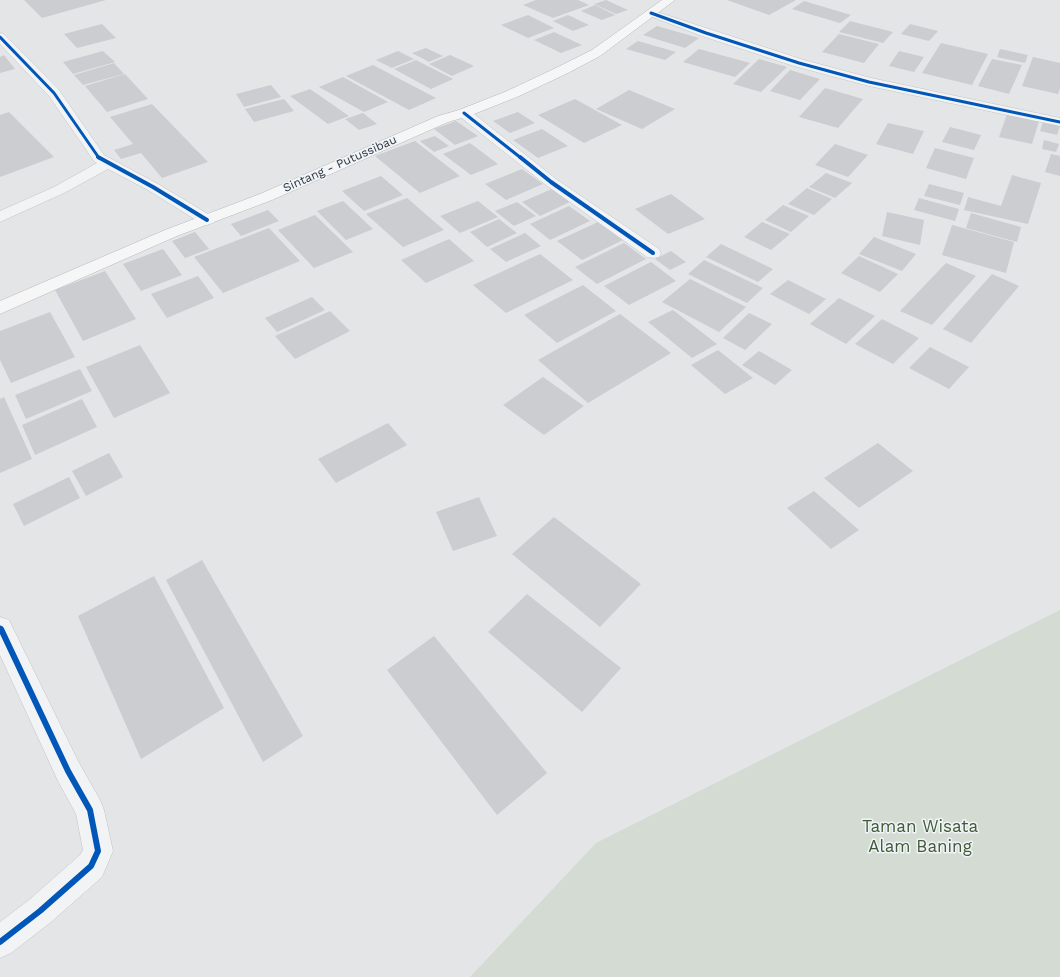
<!DOCTYPE html>
<html>
<head>
<meta charset="utf-8">
<style>
  body { margin:0 }
  canvas { display:block; background:#e3e5e7 }
</style>
</head>
<body>
<canvas width="1060" height="977"></canvas>
<script>
const ctx = document.querySelector('canvas').getContext('2d');
ctx.lineJoin = 'round';
function paint(path, color) { ctx.fillStyle = color; ctx.fill(path, 'evenodd'); }
const shape = rows => new Path2D(rows.map(r => 'M' + r).join(''));
function strokePath(path, color, width, dash) { ctx.strokeStyle = color; ctx.lineWidth = width; ctx.lineCap = dash ? 'butt' : 'round'; ctx.setLineDash(dash || []); ctx.stroke(path); }
function write(font, color, halo, rows, align = 'center') {
  ctx.font = font + ' "Work Sans",sans-serif'; ctx.lineWidth = 3; ctx.setLineDash([]); ctx.textBaseline = 'middle'; ctx.strokeStyle = halo; ctx.fillStyle = color; for (const [text, x, y, turn = 0] of rows) {
    ctx.save(); ctx.translate(x, y); ctx.rotate((+turn || 0) * Math.PI / 180); ctx.textAlign = isNaN(turn) ? turn : align; if (halo) ctx.strokeText(text, 0, 0); ctx.fillText(text, 0, 0); ctx.restore();
  }
}
paint(shape([
  [1060,610,1060,977,470,977,596,843]
]), '#d4dbd3');
paint(shape([
  [24,0,106,0,42,18],
  [536,0,578,0,589,5,553,18,523,5],
  [606,0,628,10,616,14,594,4],
  [727,0,796,0,769,15],
  [804,1,851,15,840,23,792,9],
  [595,5,615,15,602,20,581,11],
  [528,15,554,28,528,38,501,25],
  [568,15,589,25,573,31,553,21],
  [850,21,893,32,883,43,839,32],
  [102,24,116,38,77,48,64,34],
  [910,24,938,31,929,41,901,34],
  [657,26,699,38,685,48,643,35],
  [554,32,582,45,561,53,534,40],
  [839,34,879,44,864,63,822,52],
  [638,41,676,52,665,60,626,49],
  [941,43,988,54,972,85,922,73],
  [426,48,443,56,429,62,412,53],
  [699,49,750,63,735,77,683,62],
  [1000,49,1028,55,1025,63,997,57],
  [103,51,115,62,73,74,63,62],
  [398,51,414,59,392,68,376,60],
  [899,51,924,57,914,72,889,66],
  [4,55,15,69,0,73,0,57],
  [450,55,474,66,452,76,429,64],
  [1033,57,1060,63,1060,88,1058,94,1022,86],
  [759,59,787,67,761,92,733,84],
  [992,59,1022,65,1009,94,978,86],
  [416,60,453,79,431,89,394,69],
  [114,63,124,74,83,85,74,75],
  [373,65,436,98,409,110,346,76],
  [790,70,820,79,800,100,770,91],
  [125,74,148,99,107,112,85,86],
  [343,77,388,102,364,112,319,87],
  [271,85,281,97,244,107,236,94],
  [825,88,863,99,838,128,799,117],
  [310,89,349,116,328,124,290,96],
  [629,90,675,109,642,129,596,109],
  [284,99,294,111,254,122,245,109],
  [575,99,622,125,584,143,538,115],
  [152,104,208,162,162,178,141,153,121,159,114,150,133,144,110,117],
  [9,112,54,157,0,177,0,115],
  [518,112,535,123,510,133,493,121],
  [363,113,377,124,359,130,345,119],
  [1007,114,1039,121,1032,144,999,137],
  [456,121,478,136,455,145,434,129],
  [1043,122,1060,126,1057,135,1040,131],
  [888,123,924,131,913,154,876,144],
  [950,127,981,135,974,150,942,142],
  [542,129,568,146,538,158,513,140],
  [435,136,449,146,434,152,420,141],
  [1044,140,1059,144,1056,152,1042,149],
  [415,141,460,176,420,193,375,156],
  [470,143,498,164,471,175,443,154],
  [835,144,868,155,848,177,815,165],
  [935,148,974,158,966,179,926,168],
  [1051,154,1060,156,1060,176,1045,172],
  [522,169,543,184,506,200,485,184],
  [826,173,852,183,835,198,809,187],
  [1012,175,1041,183,1028,224,964,210,968,197,1001,206],
  [381,176,403,195,364,211,342,191],
  [929,184,964,193,960,205,924,196],
  [554,188,572,201,540,216,522,202],
  [807,188,832,199,814,215,788,204],
  [671,194,705,219,668,234,635,209],
  [407,198,444,230,403,247,366,214],
  [919,198,959,209,955,221,914,210],
  [343,201,373,229,346,240,317,211],
  [478,201,498,217,460,233,440,216],
  [517,202,536,216,514,226,495,211],
  [783,205,809,216,791,232,765,220],
  [569,206,590,221,550,240,530,224],
  [268,210,279,221,241,236,231,224],
  [887,212,924,220,920,245,882,236],
  [971,213,1021,227,1017,242,966,228],
  [315,215,353,252,314,268,278,230],
  [499,219,517,233,487,247,470,232],
  [598,222,623,240,582,260,557,241],
  [762,222,790,234,771,250,744,237],
  [952,225,1014,242,1006,273,942,255],
  [269,228,300,261,223,293,194,257],
  [195,232,209,249,185,258,172,241],
  [525,233,541,246,506,262,490,249],
  [874,237,916,254,902,271,859,254],
  [449,239,474,261,426,283,401,260],
  [624,243,646,259,597,284,575,267],
  [721,244,773,269,758,282,706,257],
  [163,249,182,275,141,291,123,264],
  [671,251,686,262,670,270,655,259],
  [540,254,573,280,506,313,473,285],
  [859,256,898,274,880,292,841,273],
  [704,260,763,288,747,303,688,274],
  [651,262,676,281,629,305,604,286],
  [946,263,976,276,932,325,900,311],
  [105,271,136,319,83,341,55,290],
  [992,274,1019,286,971,343,943,329],
  [198,276,214,298,167,318,151,294],
  [690,279,746,307,719,332,662,302],
  [788,280,826,299,809,314,770,294],
  [583,285,616,311,557,343,524,315],
  [312,297,325,310,277,332,265,318],
  [839,298,875,316,846,344,810,324],
  [673,310,717,344,692,358,648,322],
  [330,311,350,331,295,359,275,336],
  [50,312,75,357,11,383,0,360,0,331],
  [749,313,772,324,745,350,723,338],
  [620,314,671,353,588,403,538,360],
  [882,319,919,338,893,364,855,344],
  [140,345,170,393,114,418,86,367],
  [930,347,969,367,949,389,909,368],
  [718,350,753,378,725,394,691,365],
  [759,351,792,370,775,385,742,365],
  [80,369,92,391,26,419,15,395],
  [543,377,584,406,544,435,503,405],
  [4,397,32,459,0,473,0,399],
  [82,399,97,427,35,455,22,425],
  [388,423,407,445,336,483,318,459],
  [878,443,913,471,859,508,824,478],
  [109,453,123,477,86,496,72,471],
  [69,477,80,498,24,526,13,504],
  [814,491,859,530,831,549,787,508],
  [479,497,497,536,453,551,436,512],
  [554,517,641,584,600,627,512,554],
  [202,560,303,736,263,762,166,580],
  [154,576,224,708,141,759,78,616],
  [527,594,621,668,582,712,488,632],
  [434,636,547,773,497,815,387,670]
]), '#cbcdd0');
const minor = shape([
  [651,10,804,60,871,78,1060,118,1060,126,869,86,794,66,702,36,647,15,645,13,647,11,651,10],
  [0,33,4,34,59,90,104,155,158,184,213,217,215,220,213,223,207,225,201,223,148,190,108,169,64,193,0,222,0,211,54,187,97,163,94,161,49,96,0,44,0,33],
  [464,109,469,110,556,179,659,249,661,253,659,257,653,258,647,257,546,185,459,116,457,113,459,110,464,109],
  [0,617,9,620,78,761,100,800,104,810,113,851,102,877,51,922,11,953,0,958,0,922,29,900,80,855,83,850,76,814,58,781,0,655,0,617]
]);
const trunk = shape([
  [662,0,675,0,600,56,568,73,517,97,469,116,448,122,272,200,177,236,0,314,0,301,165,230,260,194,438,116,459,110,507,91,558,67,592,50,662,0]
]);
strokePath(minor, '#c1c3c5', 1);
strokePath(trunk, '#b5b8bc', 1);
paint(minor, '#f2f3f5');
paint(trunk, '#f6f6f7');
strokePath(shape([
  [651,13,706,33,799,63,869,82,1060,122],
  [0,37,54,93,99,158],
  [464,113,521,158]
]), '#0057b8', 3);
strokePath(shape([
  [98,157,153,187,207,220],
  [520,157,551,182,653,253]
]), '#0057b8', 4);
strokePath(shape([
  [0,628,1,630]
]), '#0057b8', 5);
strokePath(shape([
  [0,942,40,911,91,866,98,851,90,810,68,771,1,629]
]), '#0057b8', 6);
write('12px', '#2a3440', '#f1f4f7', [
  ["Sintang - Putussibau",340,164,-24]
]);
write('17px', '#415b38', '#f1f4f7', [
  ["Taman Wisata",920,827],
  ["Alam Baning",920,847]
]);
</script>
</body>
</html>
